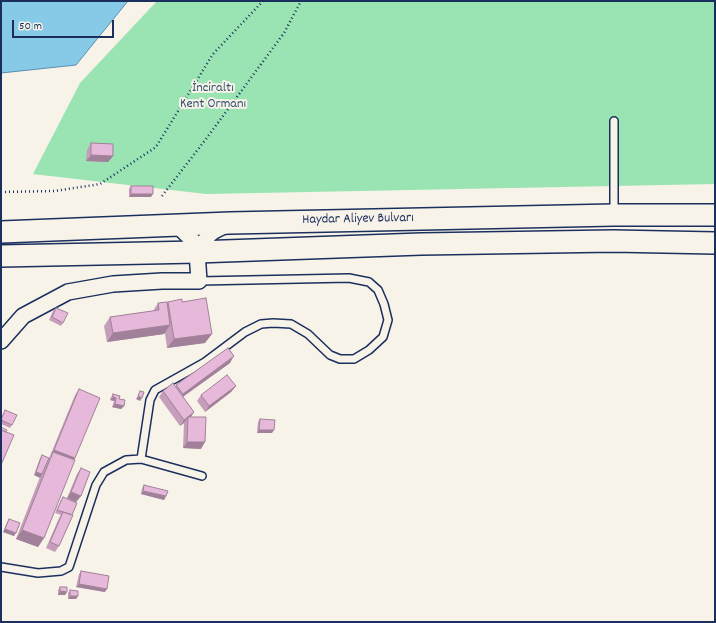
<!DOCTYPE html>
<html>
<head>
<meta charset="utf-8">
<style>
  body { margin:0 }
  #map { position:relative; width:716px; height:623px; overflow:hidden; background:#f7f3e8; font-family:Dekko,sans-serif }
  canvas { display:block }
  .frame { position:absolute; inset:0; border:2px solid #1b2f5e; pointer-events:none }
  .scale { position:absolute; left:12px; top:20px; width:102px; height:18px; box-sizing:border-box; border:2px solid #1b2f5e; border-top:0; padding-left:5px; font-size:12px; line-height:14px; white-space:nowrap; color:#1b2f5e; -webkit-text-stroke:3px #f7f3e8; paint-order:stroke }
</style>
</head>
<body>
<div id="map">
<canvas width="716" height="623"></canvas>
<div class="frame"></div>
<div class="scale">50 m</div>
</div>
<script>
const ctx = document.querySelector('canvas').getContext('2d');
ctx.lineJoin = 'round';
function paint(path, color) { ctx.fillStyle = color; ctx.fill(path, 'evenodd'); }
const shape = rows => new Path2D(rows.map(r => 'M' + r).join(''));
function strokePath(path, color, width, dash) { ctx.strokeStyle = color; ctx.lineWidth = width; ctx.lineCap = dash ? 'butt' : 'round'; ctx.setLineDash(dash || []); ctx.stroke(path); }
function write(font, color, halo, rows, align = 'center') {
  ctx.font = font + ' Dekko,sans-serif'; ctx.lineWidth = 4; ctx.setLineDash([]); ctx.textBaseline = 'middle'; ctx.strokeStyle = halo; ctx.fillStyle = color; for (const [text, x, y, turn = 0] of rows) {
    ctx.save(); ctx.translate(x, y); ctx.rotate((+turn || 0) * Math.PI / 180); ctx.textAlign = isNaN(turn) ? turn : align; if (halo) ctx.strokeText(text, 0, 0); ctx.fillText(text, 0, 0); ctx.restore();
  }
}
paint(shape([
  [157,1,715,1,715,184,206,194,33,174,80,83]
]), '#9ae3b2');
const water = shape([
  [1,1,128,1,76,65,1,73,1,1]
]);
paint(water, '#86cae8');
strokePath(water, '#5b8cb1', 1);
const lane = shape([
  [614,121,614,213],
  [141,459,150,400,155,390,205,362,245,332,261,324,273,323,291,324,308,334,330,355,340,359,354,359,369,350,383,337,388,320,384,304,378,290,369,282,349,278,199,281],
  [1,567,38,573,61,571,69,567,96,485,104,472,126,460,141,459,202,476]
]);
const street = shape([
  [197,252,209,235,214,231,228,224],
  [1,341,23,316,68,292,113,284,162,281,199,281,197,252,195,243,181,229,172,225]
]);
const secondary = shape([
  [1,232,230,223,614,215,715,215],
  [1,256,197,252,421,244,613,241,715,243]
]);
strokePath(lane, '#1b2f5e', 10);
strokePath(street, '#1b2f5e', 18);
strokePath(secondary, '#1b2f5e', 24);
strokePath(shape([
  [1,192,55,191,100,184,156,147,213,54,263,1],
  [162,196,206,139,284,33,301,1]
]), '#1b2f5e', 2.5, [1, 3]);
strokePath(lane, '#f7f3e8', 7);
strokePath(street, '#f7f3e8', 15);
strokePath(secondary, '#f7f3e8', 21);
paint(shape([
  [91,143,113,156,108,162,86,161,87,150],
  [131,186,151,197,129,197,129,189],
  [168,302,182,302,205,343,167,348,165,333,164,334,107,342,104,326,110,317,153,311,158,303,167,303],
  [56,308,63,323,61,326,49,320,53,311],
  [230,363,183,397,194,412,191,417,201,449,183,448,184,423,180,426,159,397,163,391,176,387,176,385],
  [236,386,231,392,205,412,197,401,201,395],
  [79,389,75,458,44,538,38,547,16,539,40,477,34,475,40,458,42,455,49,458,50,456,75,395],
  [113,394,119,399,124,406,121,409,112,407,114,401,110,400,111,397],
  [5,410,12,425,10,428,1,424,1,418],
  [260,419,272,433,257,433,258,422],
  [81,468,81,496,76,502,67,498,77,474],
  [144,485,166,496,164,500,141,494,142,488],
  [63,497,77,503,59,546,55,552,46,548,59,518,61,515,55,513,61,500],
  [9,519,14,536,3,532,7,522],
  [81,571,105,592,76,587,79,574],
  [60,587,67,592,65,595,58,595,58,590],
  [70,590,78,596,76,599,68,599,68,593]
]), '#c69ebb');
paint(shape([
  [91,155,113,156,108,162,86,161],
  [131,194,153,194,151,197,129,197],
  [170,325,164,334,107,342,113,333],
  [212,334,205,343,167,348,174,339],
  [234,356,230,363,178,400,183,394],
  [236,386,231,392,205,412,209,406],
  [138,396,142,398,140,401,136,399],
  [113,397,116,398,114,401,110,400],
  [115,404,124,406,121,409,112,407],
  [194,412,190,418,188,417,184,423,180,426,184,420],
  [259,430,274,430,272,433,257,433],
  [187,442,205,442,201,449,183,448],
  [54,450,75,458,71,465,53,452,50,456],
  [36,472,42,474,40,478,34,475],
  [143,491,166,496,164,500,141,494],
  [71,492,81,496,76,502,67,498],
  [5,529,16,533,14,536,3,532],
  [22,530,44,538,38,547,16,539],
  [79,584,107,589,105,592,76,587],
  [60,591,67,592,65,595,58,595],
  [70,596,78,596,76,599,68,599]
]), '#a18199');
const building = shape([
  [91,143,113,144,113,156,91,155,91,143],
  [131,186,153,186,153,194,131,194,131,186],
  [206,298,212,334,174,339,168,302,182,299,182,302,206,298],
  [167,302,170,325,113,333,110,317,159,310,158,303,167,302],
  [56,308,68,313,63,323,52,317,56,308],
  [228,348,234,356,183,394,176,385,228,348],
  [227,375,236,386,209,406,201,395,227,375],
  [173,383,194,412,184,420,163,391,173,383],
  [79,389,100,398,75,458,54,450,79,389],
  [140,391,144,392,142,398,138,396,140,391],
  [113,394,120,396,119,399,125,400,124,406,115,404,116,398,113,397,113,394],
  [5,410,17,415,12,425,1,420,5,410],
  [188,417,206,417,205,442,187,442,188,417],
  [260,419,275,420,274,430,259,430,260,419],
  [1,427,7,430,6,432,1,430,1,427],
  [1,430,14,435,1,465,1,430],
  [53,452,75,460,44,538,22,530,53,452],
  [42,455,49,458,42,474,36,472,42,455],
  [81,468,90,472,81,496,71,492,81,468],
  [144,485,168,491,166,496,143,491,144,485],
  [63,497,77,503,72,515,57,510,63,497],
  [63,512,73,515,59,546,50,542,63,512],
  [9,519,20,523,16,533,5,529,9,519],
  [81,571,109,576,107,589,79,584,81,571],
  [60,587,67,587,67,592,60,591,60,587],
  [70,590,78,591,78,596,70,596,70,590]
]);
paint(building, '#e6b8da');
strokePath(building, '#a18199', 1);
write('14px', '#34536f', '#f7f3e8', [
  ["İnciraltı",213,89],
  ["Kent Ormanı",213,105]
]);
write('14px', '#1b2f5e', '#f7f3e8', [
  ["Haydar Aliyev Bulvarı",358,220,-1]
]);
</script>
</body>
</html>
